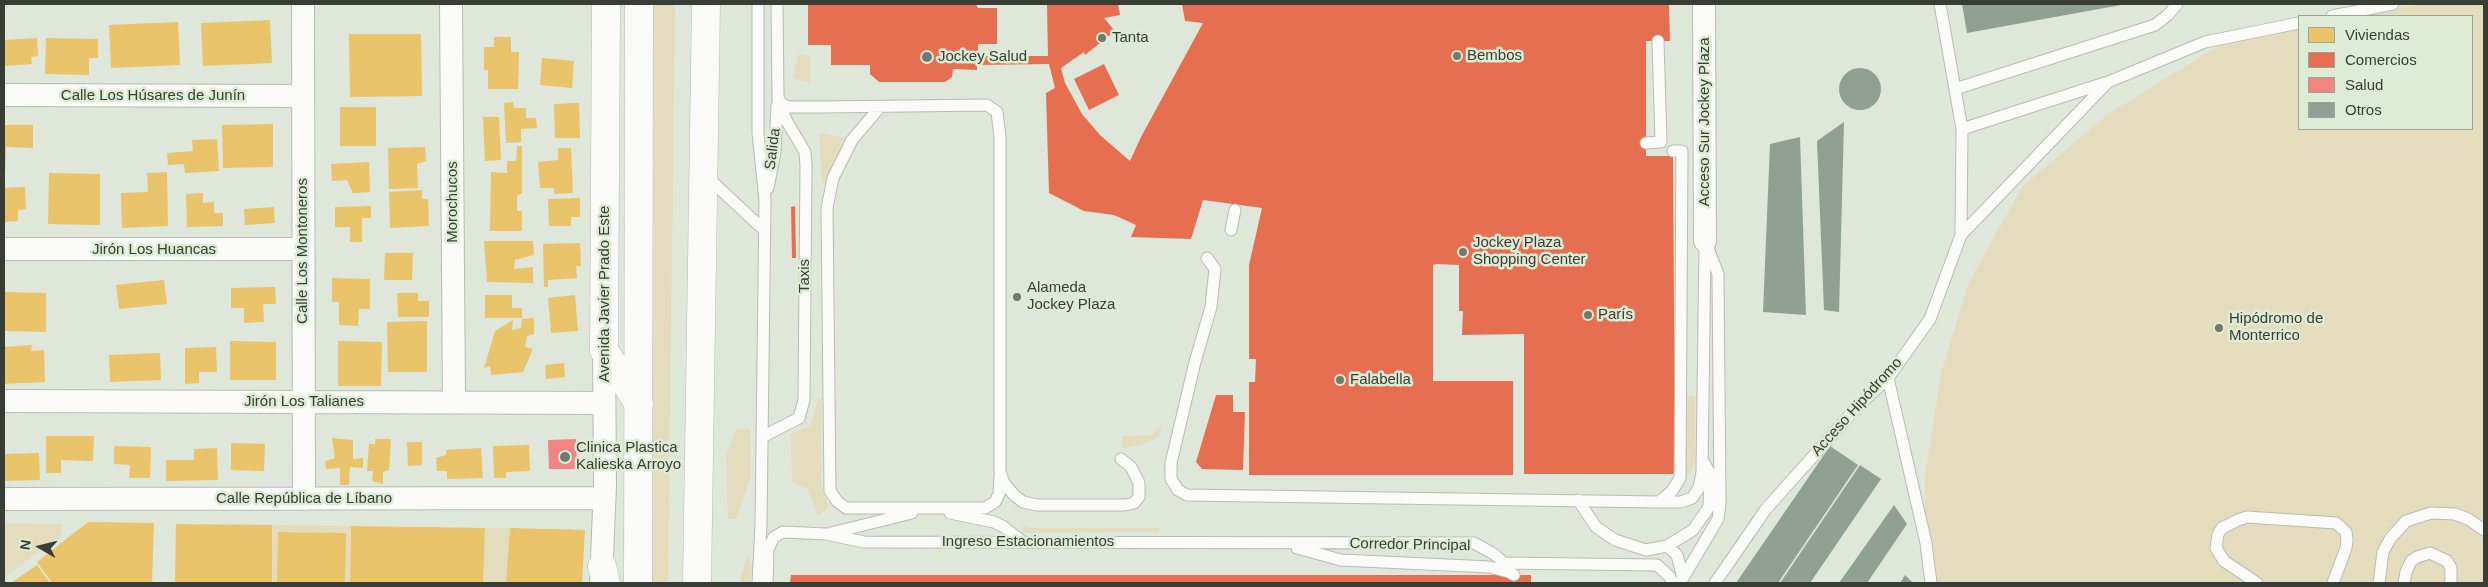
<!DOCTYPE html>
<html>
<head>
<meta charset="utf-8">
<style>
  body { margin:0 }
  #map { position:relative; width:2488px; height:587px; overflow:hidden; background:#dfe6da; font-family:Arial,sans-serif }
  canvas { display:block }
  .frame { position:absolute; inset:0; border:5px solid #383e35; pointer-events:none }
  .legend { position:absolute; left:2298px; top:15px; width:175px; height:115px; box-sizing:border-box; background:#deebd5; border:1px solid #9ca695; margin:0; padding:6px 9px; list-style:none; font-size:15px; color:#383e35 }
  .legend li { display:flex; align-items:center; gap:10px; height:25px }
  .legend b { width:25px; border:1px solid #9ca695 }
  .north { position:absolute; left:15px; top:522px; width:50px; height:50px; -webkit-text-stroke:4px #deebd5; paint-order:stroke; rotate:278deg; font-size:14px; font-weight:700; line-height:20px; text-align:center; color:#383e35 }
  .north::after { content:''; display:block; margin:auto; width:18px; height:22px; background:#383e35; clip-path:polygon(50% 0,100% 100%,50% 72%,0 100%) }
</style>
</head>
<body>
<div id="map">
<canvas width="2488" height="587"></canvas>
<div class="frame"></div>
<ul class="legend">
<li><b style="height:14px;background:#e9c46a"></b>Viviendas</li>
<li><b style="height:14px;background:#e76f51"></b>Comercios</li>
<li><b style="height:14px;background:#f28482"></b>Salud</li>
<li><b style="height:14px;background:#91a094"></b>Otros</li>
</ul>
<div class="north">N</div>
</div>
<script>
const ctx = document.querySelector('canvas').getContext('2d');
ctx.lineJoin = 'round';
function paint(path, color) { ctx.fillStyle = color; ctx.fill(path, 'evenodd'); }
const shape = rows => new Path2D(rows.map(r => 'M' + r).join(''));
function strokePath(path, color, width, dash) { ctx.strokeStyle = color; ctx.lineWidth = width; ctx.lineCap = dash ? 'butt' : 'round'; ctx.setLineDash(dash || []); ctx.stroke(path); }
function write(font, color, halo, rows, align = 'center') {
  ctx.font = font + ' Arial,sans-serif'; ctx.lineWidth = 5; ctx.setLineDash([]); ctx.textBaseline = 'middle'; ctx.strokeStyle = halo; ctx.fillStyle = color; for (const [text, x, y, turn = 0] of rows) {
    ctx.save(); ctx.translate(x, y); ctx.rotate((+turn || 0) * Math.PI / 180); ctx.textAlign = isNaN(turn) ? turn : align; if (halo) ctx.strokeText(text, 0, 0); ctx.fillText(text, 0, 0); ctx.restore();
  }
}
paint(shape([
  [651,4,675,4,668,583,652,583],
  [2422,4,2484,4,2484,583,1926,583,1925,476,1941,373,1968,284,2022,187,2108,114,2233,37,2299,25,2299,129,2472,129,2472,16,2351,16],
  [799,54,810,56,810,83,792,78],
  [819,133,846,138,829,179,822,183],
  [1683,396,1695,396,1695,462,1683,487],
  [822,398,821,485,829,508,818,515,807,489,792,481,791,434,810,426,818,399],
  [1162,428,1159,437,1144,444,1122,448,1122,436,1153,435,1157,429],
  [736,429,750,429,751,477,736,519,728,519,726,456],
  [4,523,61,524,63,534,4,577],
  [272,525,351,526,350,583,272,583],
  [1023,525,1030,528,1160,528,1157,532,1023,533],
  [485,528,510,528,506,583,483,583],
  [748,555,752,569,750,583,739,583]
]), '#e4ddbd');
paint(shape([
  [270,20,272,63,203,66,201,23],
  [178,22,180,65,111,68,109,25],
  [349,34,421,34,422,96,350,97],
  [494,37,511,37,511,52,519,52,518,89,488,89,488,70,484,70,484,47,494,47],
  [37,38,38,56,31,57,32,64,4,66,4,40],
  [46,38,98,39,98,58,89,58,89,75,45,74],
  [542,58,574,61,572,88,540,85],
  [513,102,514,108,526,108,526,118,536,118,537,128,521,129,521,142,506,143,504,103],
  [579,103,580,138,555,138,554,104],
  [340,107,376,107,376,146,340,146],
  [483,117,499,117,501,160,485,161],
  [273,124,273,167,223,168,222,125],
  [4,125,33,125,33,148,6,147,5,174],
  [217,139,219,171,185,173,184,164,168,165,167,153,193,151,192,140],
  [517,146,522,146,522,193,517,196,517,211,522,211,522,231,490,231,491,172,507,173,507,161,516,161],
  [425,147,426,161,417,164,418,188,389,189,388,148],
  [558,148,571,148,573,193,554,194,554,188,540,188,538,162,558,160],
  [369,162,370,192,353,193,347,180,332,181,331,164],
  [167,172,168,226,122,228,121,193,148,192,147,173],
  [49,173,100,174,100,225,48,224],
  [25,187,26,209,18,210,18,221,4,222,4,188],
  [422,190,422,199,428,199,429,226,390,228,389,192],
  [203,193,203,203,214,202,214,213,223,213,223,226,187,227,186,194],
  [580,198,580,217,571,217,571,226,549,226,548,199],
  [371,206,371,218,362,218,362,242,350,242,350,227,335,227,335,207],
  [274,207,275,223,245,225,244,209],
  [484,241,533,241,534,255,515,260,514,269,533,267,533,283,487,282],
  [580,243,581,266,576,266,577,278,548,280,548,287,544,287,543,244],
  [385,253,413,253,412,280,384,280],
  [332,278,370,279,370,309,359,309,358,326,339,325,339,302,332,302],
  [164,280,167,304,119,309,116,285],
  [275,287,276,304,263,304,264,322,244,323,244,308,231,308,231,288],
  [5,292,46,293,46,332,5,331],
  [397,293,418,293,418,301,429,301,429,317,398,317],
  [485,295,512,295,512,308,522,308,522,318,485,318],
  [575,295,578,331,551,333,548,298],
  [534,318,534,334,527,336,525,347,533,349,523,372,491,375,490,366,484,368,495,331,513,320,512,330,521,328,522,319],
  [427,321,427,372,388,372,387,322],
  [230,341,276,342,276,380,230,380],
  [338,341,382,342,381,386,338,386],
  [32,345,31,351,44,350,45,382,4,384,4,347],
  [216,347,217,372,199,372,199,383,185,384,185,348],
  [160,353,161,380,110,382,109,355],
  [564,363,565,377,546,379,545,365],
  [46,436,94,436,93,461,61,460,61,473,46,473],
  [332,438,353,440,353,459,363,458,363,468,350,467,349,485,340,485,340,468,326,469,325,461,335,458],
  [375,439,391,439,389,470,383,472,383,484,372,481,373,471,367,471,369,444,375,444],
  [407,442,422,442,422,465,408,466],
  [231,443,265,444,264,471,231,470],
  [529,445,530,471,506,472,506,478,494,478,493,446],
  [114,446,151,447,150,478,129,478,130,465,114,464],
  [217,448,218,480,166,481,166,460,194,460,194,449],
  [481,448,483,478,447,479,447,471,437,471,436,458,446,455,446,450],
  [39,453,40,480,4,481,4,454],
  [88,522,154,523,152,583,52,583,37,562],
  [176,524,272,525,272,583,175,583],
  [351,526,485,528,483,583,350,583],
  [510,528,585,530,582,583,506,583],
  [278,532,346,533,345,583,277,583],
  [37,565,50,583,11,583]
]), '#e9c46a');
paint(shape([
  [808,4,976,4,978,8,997,8,997,44,978,44,978,56,1048,56,1047,4,1118,4,1120,15,1104,18,1115,31,1085,55,1084,52,1061,68,1065,83,1082,114,1100,135,1130,161,1141,137,1203,23,1185,21,1182,4,1669,4,1670,41,1646,41,1646,156,1673,156,1675,474,1524,474,1524,334,1462,335,1463,311,1459,311,1459,265,1436,264,1433,265,1433,381,1513,381,1513,475,1249,475,1249,382,1255,382,1256,359,1249,359,1249,265,1262,208,1203,200,1191,239,1131,237,1136,225,1114,215,1084,211,1049,193,1046,93,1055,88,1049,64,977,65,977,70,953,69,952,77,945,82,879,82,870,74,870,65,831,65,831,45,808,45],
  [1104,64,1119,95,1089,110,1074,79],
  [795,206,796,258,792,258,791,207],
  [1216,395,1233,395,1233,412,1245,412,1243,470,1202,469,1196,462],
  [791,575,1531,575,1531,583,790,583]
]), '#e76f51');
paint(shape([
  [576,439,577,469,549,469,548,440]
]), '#f28482');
paint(shape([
  [1962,4,2121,4,2121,5,1967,33],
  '1839 89a21 21 0 1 1 42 0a21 21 0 1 1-42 0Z',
  [1844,122,1839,312,1824,310,1817,141],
  [1800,137,1806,315,1763,312,1770,144],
  [1830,446,1858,465,1778,583,1736,583],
  [1860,465,1881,479,1810,583,1780,583],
  [1894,505,1907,524,1867,583,1839,583],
  [1905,575,1913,583,1900,583]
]), '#91a094');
const lane = shape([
  [758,4,758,133,765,200,761,525,758,583],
  [777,4,778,98,782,104,789,107,824,107,987,105,997,112,1000,137,1000,472,1004,483,1014,495,1023,502,1037,505,1125,505,1134,503,1139,497,1139,483,1131,467,1121,459],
  [2332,16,2393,4],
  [1955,89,2155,25,2168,15,2177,4],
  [880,107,852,140,833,178,827,208,830,491,837,501,846,508,985,508,995,502,999,494,1000,476],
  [1962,129,2108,82,2205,42,2299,23],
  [1646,143,1661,142,1658,41],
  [707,177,764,230],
  [768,188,775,152,777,105],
  [1231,230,1235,210],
  [1961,235,2107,83],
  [1207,258,1215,269,1211,307,1195,362,1171,463,1171,479,1178,490,1187,495,1659,502,1672,491,1680,478,1682,151,1673,151],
  [1888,378,1926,543,1931,583],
  [762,437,799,418,804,400,806,166,805,152,786,120,778,99],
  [1578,500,1596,527,1615,540,1646,550,1667,546,1677,555,1683,578],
  [1659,502,1681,502,1692,498,1699,488,1702,472,1705,245],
  [950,513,994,522,1004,527,1023,542],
  [831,533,912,513],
  [1667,546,1693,530,1709,507,1710,473,1704,463],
  [1297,548,1341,560,1489,567,1509,572,1514,575],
  [767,583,768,549,774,537,783,532,826,534,864,542,1474,543,1494,554,1504,563,1657,565,1670,577,1672,583],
  [1680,583,1718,519,1720,503,1718,274,1705,241],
  [1715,583,1766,509,1858,406,1888,378,1930,319,1961,235,1962,129,1940,4],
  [2257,583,2224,561,2216,548,2218,534,2222,528,2238,520,2247,517,2336,523,2346,532,2347,540,2346,548,2333,583],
  [2379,583,2383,552,2390,539,2406,521,2431,513,2455,514,2468,519,2484,530],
  [2404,583,2406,572,2411,561,2417,557,2430,553,2447,561,2451,568,2451,583]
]);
const street = shape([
  [303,4,304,499],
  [451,4,454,401],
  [1704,4,1705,241],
  [4,95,303,96],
  [4,249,303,249],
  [4,401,604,403],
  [4,499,603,498],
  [601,582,605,485,604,350]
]);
const secondary = shape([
  [604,350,606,4]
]);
const highway = shape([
  [604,350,639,404],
  [602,566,606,583],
  [638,583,639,4],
  [697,583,706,4]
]);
strokePath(lane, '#b7bcb4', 13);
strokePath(street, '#b7bcb4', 24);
strokePath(secondary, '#b7bcb4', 29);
strokePath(highway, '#b7bcb4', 29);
strokePath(lane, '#fafbf9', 11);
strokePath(street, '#fafbf9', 22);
strokePath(secondary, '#fafbf9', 28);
strokePath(highway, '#fafbf9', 28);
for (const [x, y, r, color] of [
  [1102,38,5,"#72796f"],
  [1457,56,5,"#72796f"],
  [927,57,6,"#72796f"],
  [1463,252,5,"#72796f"],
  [1017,297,5,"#72796f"],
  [1588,315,5,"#72796f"],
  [2219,328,5,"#72796f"],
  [1340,380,5,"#72796f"],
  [565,457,6,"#72796f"]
]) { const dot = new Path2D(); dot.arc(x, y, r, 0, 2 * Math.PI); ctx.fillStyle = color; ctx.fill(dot); strokePath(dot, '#deebd5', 2); }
write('15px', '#383e35', '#deebd5', [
  ["Tanta",1112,38],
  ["Bembos",1467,56],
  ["Jockey Salud",938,57],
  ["Jockey Plaza",1473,243],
  ["Shopping Center",1473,260],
  ["Alameda",1027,288],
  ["Jockey Plaza",1027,305],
  ["París",1598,315],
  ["Hipódromo de",2229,319],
  ["Monterrico",2229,336],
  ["Falabella",1350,380],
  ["Clinica Plastica",576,448],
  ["Kalieska Arroyo",576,465]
], 'left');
write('15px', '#383e35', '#deebd5', [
  ["Calle Los Húsares de Junín",153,96],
  ["Acceso Sur Jockey Plaza",1705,122,-90],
  ["Salida",773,149,-83],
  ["Morochucos",453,202,-90],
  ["Jirón Los Huancas",154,250],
  ["Calle Los Montoneros",303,251,-90],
  ["Taxis",805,276,-90],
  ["Avenida Javier Prado Este",605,294,-90],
  ["Jirón Los Talianes",304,402],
  ["Acceso Hipódromo",1857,407,-48],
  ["Calle República de Líbano",304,499],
  ["Ingreso Estacionamientos",1028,542],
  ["Corredor Principal",1410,545,1]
]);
</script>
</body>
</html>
